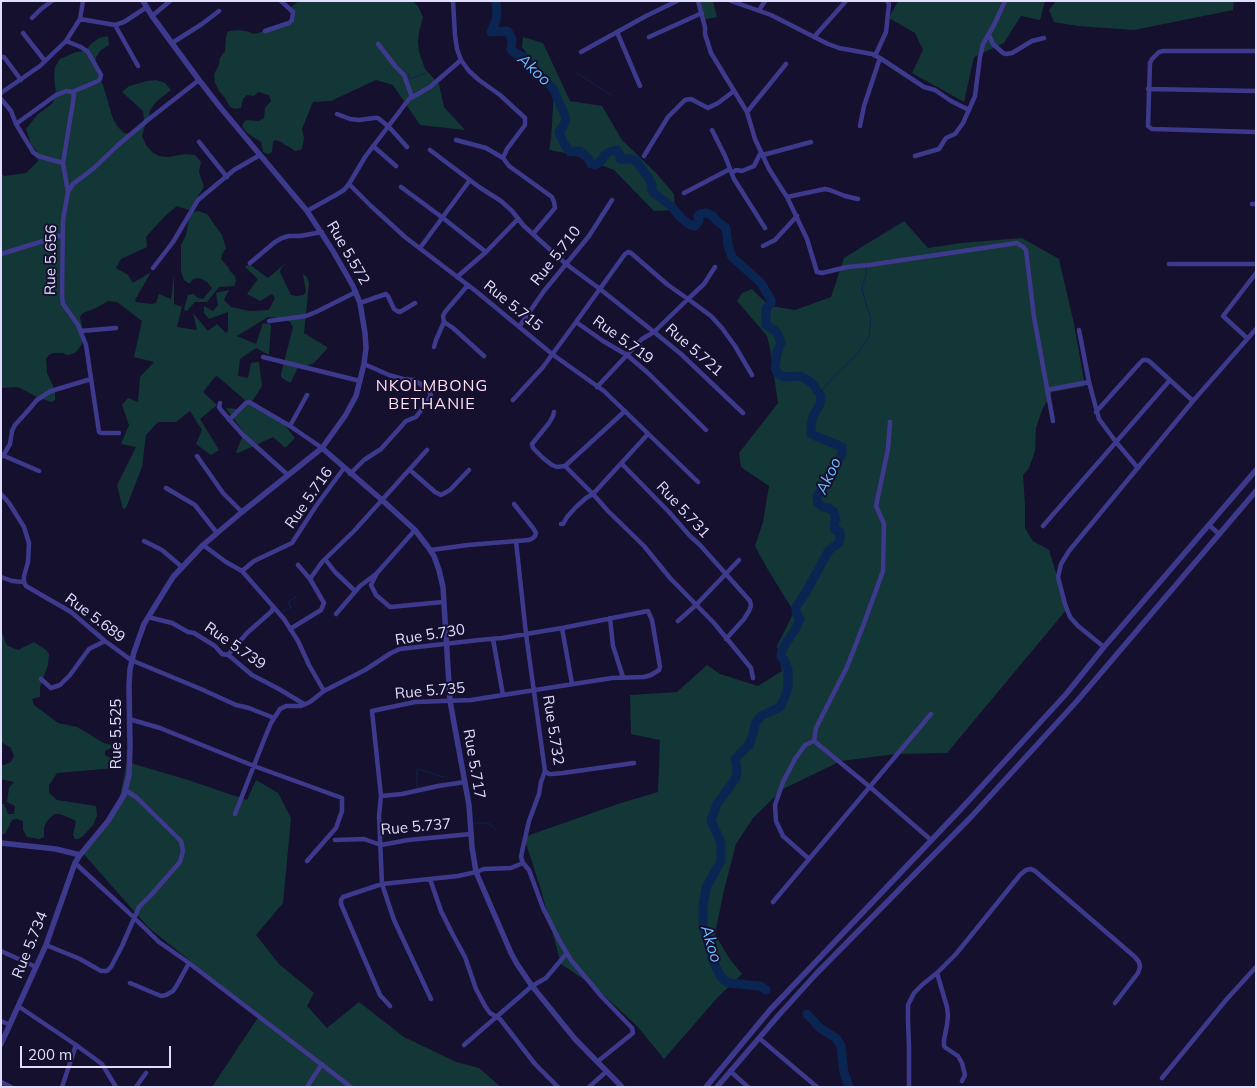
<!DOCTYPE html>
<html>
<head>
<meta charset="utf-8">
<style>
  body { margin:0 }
  #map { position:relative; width:1257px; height:1088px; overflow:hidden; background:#15102d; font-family:Mulish,sans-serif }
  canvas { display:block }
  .frame { position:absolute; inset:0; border:2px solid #e0ddff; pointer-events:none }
  .scale { position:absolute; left:20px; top:1046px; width:151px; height:22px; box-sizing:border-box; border:2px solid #e0ddff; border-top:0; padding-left:6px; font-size:15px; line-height:18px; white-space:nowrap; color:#e0ddff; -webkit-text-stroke:4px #15102d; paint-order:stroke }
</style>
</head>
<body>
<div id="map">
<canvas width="1257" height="1088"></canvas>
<div class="frame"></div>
<div class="scale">200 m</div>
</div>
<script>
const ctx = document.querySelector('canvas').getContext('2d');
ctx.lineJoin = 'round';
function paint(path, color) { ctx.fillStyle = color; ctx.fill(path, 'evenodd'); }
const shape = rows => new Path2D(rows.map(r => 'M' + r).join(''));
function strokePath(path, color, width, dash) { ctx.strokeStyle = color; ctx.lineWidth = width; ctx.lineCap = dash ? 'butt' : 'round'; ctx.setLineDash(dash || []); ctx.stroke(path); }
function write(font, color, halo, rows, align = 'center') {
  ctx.font = font + ' Mulish,sans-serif'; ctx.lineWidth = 4; ctx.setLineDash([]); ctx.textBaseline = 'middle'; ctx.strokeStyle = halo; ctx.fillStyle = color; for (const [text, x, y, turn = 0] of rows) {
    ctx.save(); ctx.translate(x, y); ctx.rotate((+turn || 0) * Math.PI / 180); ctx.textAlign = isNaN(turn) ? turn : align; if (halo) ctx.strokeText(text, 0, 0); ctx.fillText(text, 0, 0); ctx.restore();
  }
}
paint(shape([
  [299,1,413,1,418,6,423,17,419,32,418,42,419,52,425,69,439,84,444,107,465,130,420,125,393,85,376,80,331,101,313,102,302,129,304,138,302,149,300,150,295,151,288,146,285,145,282,142,275,140,273,142,272,152,268,154,263,152,261,142,247,133,243,128,242,125,246,120,259,121,264,118,265,108,271,101,269,95,258,92,254,96,247,95,243,99,241,108,235,109,230,107,225,98,219,91,215,83,214,74,219,65,220,58,225,51,226,38,227,33,229,31,239,30,246,31,254,34,277,27,293,19,291,7],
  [698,1,713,1,717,17,702,20],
  [898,1,1045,1,1040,20,1021,16,1004,43,974,57,964,102,912,73,923,50,915,33,889,18],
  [1056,1,1234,1,1233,10,1134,30,1078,26,1054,22,1049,10],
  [108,36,109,45,101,50,96,57,95,67,103,85,113,119,118,127,124,133,133,134,144,120,143,111,122,92,129,86,147,81,156,80,165,83,171,90,156,102,150,110,149,119,145,126,142,136,146,145,152,152,159,156,168,157,186,154,195,155,201,162,199,172,204,187,189,210,177,206,165,216,146,237,147,247,121,259,116,268,128,275,133,283,151,272,135,300,136,302,151,304,156,303,159,294,171,299,174,275,174,304,182,307,177,327,197,330,193,313,208,331,217,324,226,333,228,331,228,312,209,319,204,313,204,306,213,311,218,305,216,293,229,290,224,300,231,307,250,311,268,310,271,306,275,298,272,294,260,301,247,294,258,279,245,267,249,264,268,278,288,261,281,268,280,272,291,295,297,296,304,295,306,292,303,274,307,277,309,283,304,333,327,347,327,349,314,363,297,369,291,382,289,382,285,380,281,377,281,374,293,327,290,322,286,319,268,317,237,336,256,344,263,323,270,324,271,326,269,355,256,348,240,359,238,376,248,378,251,363,259,362,262,386,251,403,282,422,295,438,286,447,284,447,273,437,238,453,236,452,244,433,226,408,237,409,245,400,217,376,215,377,203,392,217,405,200,419,219,450,211,455,196,444,202,430,190,411,176,422,158,422,146,435,142,467,126,508,123,509,117,485,136,447,121,444,129,425,122,405,128,398,138,402,140,377,154,362,134,357,142,321,117,302,108,301,96,308,83,313,80,317,83,330,82,344,76,352,72,354,67,355,63,353,53,353,49,355,46,359,47,373,55,390,55,400,51,402,37,397,18,387,1,388,1,173,4,176,26,173,38,161,37,152,31,144,26,129,38,114,52,104,56,95,54,77,55,67,60,59,76,52,85,51,91,44,99,38],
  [523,37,543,43,570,101,602,106,622,140,657,174,674,194,675,210,654,211,614,170,571,154,549,150,551,139,554,91,522,47],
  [198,211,207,214,222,235,226,248,222,254,221,259,228,267,230,271,235,276,236,281,234,286,219,287,207,302,195,302,187,311,185,311,184,309,188,295,193,294,198,298,203,299,212,288,207,282,199,278,193,279,190,283,188,283,184,280,181,271,181,245,186,235,188,224,190,217,194,212],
  [904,221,928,248,961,243,1022,238,1059,259,1074,324,1085,386,1052,392,1042,410,1036,428,1035,451,1029,468,1023,475,1025,505,1025,528,1033,541,1049,550,1067,609,947,753,896,754,841,761,783,789,753,818,736,844,724,890,715,934,729,958,742,974,718,997,664,1059,637,1026,595,987,561,964,541,890,524,837,618,804,658,792,660,740,631,734,630,695,677,692,707,665,720,674,758,686,782,671,777,646,794,612,767,568,755,546,763,522,769,486,741,467,739,453,778,403,770,348,767,336,737,301,742,293,752,289,762,299,771,306,795,310,831,297,844,258],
  [1,629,6,644,8,646,18,650,34,642,46,650,49,654,48,665,40,687,40,697,32,699,34,705,58,723,77,727,104,743,115,746,105,751,105,755,119,763,115,768,57,773,49,785,49,793,57,800,96,806,97,816,93,825,83,836,78,839,75,839,73,835,76,821,65,816,60,814,54,814,46,822,44,828,44,837,39,839,27,837,23,830,23,821,17,819,12,820,5,834,1,834,1,804,4,804,8,814,14,814,15,806,7,802,9,788,14,782,1,779,1,766,11,762,14,756,11,748,1,742],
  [127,762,188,780,247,800,256,780,278,793,291,818,283,903,256,935,279,964,314,993,307,1006,327,1028,359,1002,404,1037,456,1062,479,1068,501,1087,212,1087,259,1016,148,927,81,851,102,828,120,796]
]), '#133736');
strokePath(shape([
  [512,51,511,54,519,63],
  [577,73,611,95],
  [408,74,410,79,426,73],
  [821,396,823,389,840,370,857,355,869,336,871,318,865,301,862,288,866,275,866,268],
  [282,612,291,607,288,602,296,597],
  [417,788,417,769,444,777],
  [473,823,488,823,497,830]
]), '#0b2552', 1);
strokePath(shape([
  [496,1,497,10,496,20,491,32,507,31,509,33,512,39,511,49,512,51,519,55,524,57,527,64,530,67,553,88,566,118,565,123,559,132,560,135,565,145,570,152,580,151,588,158,591,164,595,165,601,161,605,155,609,152,617,150,620,155,620,159,632,159,636,161,648,177,652,185,652,190,654,193,671,206,681,218,690,225,695,226,699,221,698,216,700,214,706,213,713,216,717,221,726,228,728,245,732,257,761,283,771,300,771,303,766,309,766,325,777,332,781,343,777,353,775,368,778,374,784,377,801,376,812,383,821,396,820,404,813,416,811,426,811,434,842,447,842,454,836,464,832,476,817,496,818,503,823,507,829,508,834,512,836,520,834,524,835,530,840,532,840,539,839,543,829,550,806,592,796,607,796,612,800,619,795,630,784,646,781,654,781,657,784,660,788,670,788,688,784,699,780,707,761,716,755,724,753,734,749,745,735,759,737,768,736,778,717,804,711,821,721,842,721,861,706,888,703,906,703,924,713,961,721,977,728,983,760,986,766,990],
  [807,1014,820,1028,836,1038,839,1043,841,1046,844,1073,849,1087]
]), '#0b2552', 9);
strokePath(shape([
  [453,1,455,35,457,49,461,60,469,71,479,80,500,95,525,118,525,125,507,149,503,158,509,166,552,197,554,202,555,208,533,234],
  [698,1,705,27,705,34,711,53,747,112,755,139,769,169,787,197,807,239,817,272,822,273,847,267,869,265,1017,243,1023,247,1026,250,1034,317,1053,421],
  [731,1,771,15,828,44,839,48,872,54,880,58,924,87,935,90,951,101,969,110],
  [759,10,765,1],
  [152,16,170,1],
  [32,18,41,9,52,1],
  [80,19,115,25,124,22,147,7],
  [115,25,138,66],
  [265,31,289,23,292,20,293,12,281,1],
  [617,32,640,86],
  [23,33,45,61],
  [989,35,993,44,1003,53,1006,54,1012,53,1032,41,1044,38],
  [649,37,702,13],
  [814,37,846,1],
  [172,43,202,24,219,11],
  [378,44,396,67,404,75,412,97],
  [1256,51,1163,51,1159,52,1152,59,1150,63,1148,126,1152,129,1256,132],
  [581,52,646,16,677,1],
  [875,56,886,32,889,4,887,1],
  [1,57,4,57,21,80],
  [1148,89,1256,91],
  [72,92,74,94,73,102,63,163,68,192,63,220,62,296,63,304,78,325,86,345,99,432,101,433,119,433],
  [1,93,40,66,66,41,80,19,83,1],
  [1,99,11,111,16,124,33,152,38,156,63,163],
  [747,112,786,64],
  [337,114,350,119,359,120,374,118,378,118,389,127,407,147],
  [16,124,56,95,66,91,72,92,98,81,100,79,101,75,88,52,81,47,66,41],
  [860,126,864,106,880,58],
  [712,130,725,156,734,179,765,228],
  [456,140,486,148,503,158],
  [199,142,227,177],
  [373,146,396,166],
  [430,150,479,187,501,201,512,211,524,226,566,264,600,289,654,332,688,299,711,316,722,328,735,346,752,375],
  [763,155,811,142],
  [644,156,668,117,685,100,691,99,708,108,718,103,734,91],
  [915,156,939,149,946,138,955,134,963,123,975,96,980,57,983,44,994,25,1005,1],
  [732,173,736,170,742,171,754,166,761,152],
  [349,184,365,157,409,99,430,87,461,60],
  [401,187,443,218,486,252],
  [68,192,73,184,94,168,118,145,149,119,199,80],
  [684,193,730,169],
  [787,197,825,189,830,190,845,196,858,199],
  [1252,204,1256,204],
  [307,211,334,196,344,190,349,184,371,206,405,237,477,292,552,354,604,391,698,482],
  [763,246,775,240,797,216],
  [420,248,470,180],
  [1,254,63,235],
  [250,263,275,242,282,238,289,236,300,236,322,232],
  [1169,264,1256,264],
  [153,268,173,242,198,200,234,170,260,155],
  [457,277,486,252,518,219],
  [468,285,445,312,443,316,444,322,453,328,484,356],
  [360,303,386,294,388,296,394,309,397,311,400,312,415,303],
  [269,321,306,316,316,312,356,292],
  [576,322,625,254,628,252,631,253,668,285,688,299,704,284,715,267],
  [519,327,544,291,589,236,612,200],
  [1079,330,1089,382,1099,419,1116,442,1138,468],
  [81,331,116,328],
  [1247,338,1223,316,1256,273],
  [434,347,436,340,444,322],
  [263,357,360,381],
  [597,387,642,339,654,332,681,354,743,413],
  [1047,390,1089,382],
  [307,395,290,426,322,448],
  [513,400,543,367,576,322,603,341,627,355,648,373,706,430],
  [220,403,219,407,221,410,242,434,288,475],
  [554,412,553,416,549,423,532,444,533,448,543,458,552,465,557,467,565,466,593,494,586,498,576,507,567,517,563,524,561,524],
  [1096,412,1139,364,1143,360,1146,360,1149,361,1193,401],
  [229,420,246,403,249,402,290,426],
  [648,434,593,494,608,511,644,546,670,578,714,623,751,668,753,678],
  [2,455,39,471],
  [3,456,10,444,12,431,15,425,25,414,37,400,51,391,91,379],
  [197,456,223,493,242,512],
  [622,464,669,512,690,536,700,545,750,601,751,606,749,611,744,619,726,639],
  [565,466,625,411],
  [410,470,435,492,441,495,450,490,469,470],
  [350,474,364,460,381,449,406,421,416,417,425,405,431,395,428,389,414,380,403,379,389,375,364,364],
  [166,488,195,505,217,533],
  [1,494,9,503,24,527,29,543,28,562,24,576,24,582,26,586,71,612,105,641,131,660,201,689,236,705,249,708,274,718],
  [1209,525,1219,534],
  [1043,526,1170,380],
  [415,530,377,573,371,585,376,595,390,607,443,602],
  [144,541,162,550,182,567],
  [516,541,526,634,545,771,549,774,552,774,563,773,634,763],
  [203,545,226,562,242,571,284,619,298,641,309,665,324,691,365,670,391,653,400,649,479,640,502,638,562,628,648,611,652,620,660,667,659,670,651,675,644,677,612,678,471,700,415,702,372,711,381,796,402,794,438,786,465,782],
  [431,550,468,545,529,540,533,538,535,536,536,533,533,528,514,504],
  [325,559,335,572,355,591],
  [242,571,254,561,292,543,316,506,344,468],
  [1,577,12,581,24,582],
  [310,579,322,562,354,531,427,450],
  [336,614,360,586,376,574],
  [148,617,172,623,188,632,194,633,215,646,222,654,228,655,232,658,252,675,279,689,304,704],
  [610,618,613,646,623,677],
  [678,621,696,605,739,560],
  [562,628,572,684],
  [290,629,321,610,324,603,310,579,298,565],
  [493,639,503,695],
  [1104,647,1078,626,1070,617,1065,604,1058,577,1061,564,1069,551,1193,401,1256,329],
  [228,655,247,633,272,611,273,607],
  [41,679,51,688,60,685,70,675,89,649,105,641],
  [129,719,160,728,254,766,342,798,342,811,336,828,307,861],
  [814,741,816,728,847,667,863,626,883,571,884,524,876,506,888,449,890,422],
  [814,741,870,787,931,840],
  [545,771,541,782,539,794,529,821,523,847,521,857,523,863,529,870,543,908,559,940,571,960,602,997,632,1028,633,1033,597,1062],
  [381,796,379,816,382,884,394,920,431,999],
  [235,814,262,745,271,723,280,709,286,706,301,706,310,702,324,691],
  [335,840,364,839,381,845,408,840,471,834],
  [809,859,783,836,776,821,775,805,783,782,795,759,805,745,814,741],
  [75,863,127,911,159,942,189,963,351,1087],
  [430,879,441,911,453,935,465,957,476,989,485,1006,490,1013,500,1019,535,1064,558,1087],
  [773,902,931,714],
  [46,945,80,959,101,971,107,971,111,967,122,946,139,907,151,895,180,862,183,851,181,841,136,797,125,790],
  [1,951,36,967],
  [937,973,947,1007,948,1015,947,1025,944,1040,944,1046,946,1048,958,1056,962,1063,965,1075,962,1081],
  [130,983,161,996,166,995,173,991,177,985,189,963],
  [18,1006,76,1045,102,1064,116,1087],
  [390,1006,380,995,364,958,341,904,341,900,343,897,382,884,458,876,476,872,484,869,511,868,523,863],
  [1,1021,10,1025],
  [759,1038,817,1087],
  [464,1045,532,986,546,978,567,953],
  [730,1071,748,1087],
  [1162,1078,1226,1000,1256,967],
  [1,1082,11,1087],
  [62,1087,76,1045],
  [136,1087,146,1073],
  [307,1087,322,1064],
  [589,1087,607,1071],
  [909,1087,909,1046,908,1021,908,1005,914,993,923,984,937,973,956,954,1020,875,1026,870,1031,869,1035,871,1135,957,1139,962,1140,967,1138,973,1115,1003]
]), '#3d3a8e', 4.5);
strokePath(shape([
  [322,448,382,500,415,530,428,547,434,556,439,570,443,587,450,701,469,805,472,847,476,872,511,953,517,964,532,986,575,1039,622,1087],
  [1,843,56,849,80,855,108,821,124,795,129,775,130,746,129,686,130,669,134,652,144,624,173,577,203,545,242,512,322,448,345,416,350,407,356,396,364,364,366,348,365,333,360,303,353,286,333,251,307,211,220,107,199,80,152,16,143,1],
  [1,1044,46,945,75,863,80,855],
  [706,1087,770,1010,961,809,1067,693,1104,647,1256,470],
  [717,1087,778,1016,816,974,971,817,1077,701,1256,491]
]), '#3d3a8e', 5.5);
write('15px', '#e0ddff', '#15102d', [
  ["Rue 5.572",348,253,60],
  ["Rue 5.710",556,256,-52],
  ["Rue 5.656",51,260,-89],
  ["Rue 5.715",513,306,39],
  ["Rue 5.719",623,340,36],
  ["Rue 5.721",694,350,41],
  ["Rue 5.716",309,498,-55],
  ["Rue 5.731",683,510,47],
  ["Rue 5.689",95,618,37],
  ["Rue 5.730",430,635,-9],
  ["Rue 5.739",235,646,35],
  ["Rue 5.735",430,691,-5],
  ["Rue 5.732",553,730,81],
  ["Rue 5.525",116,734,-90],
  ["Rue 5.717",474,764,80],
  ["Rue 5.737",416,827,-5],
  ["Rue 5.734",30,945,-68]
]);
write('italic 16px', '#6bbaff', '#15102d', [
  ["Akoo",534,70,43],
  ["Akoo",829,476,-65],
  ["Akoo",711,944,73]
]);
ctx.letterSpacing = '1px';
write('16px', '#ffdff3', '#15102d', [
  ["NKOLMBONG",432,386],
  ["BETHANIE",432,404]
]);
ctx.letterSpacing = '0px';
</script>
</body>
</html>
